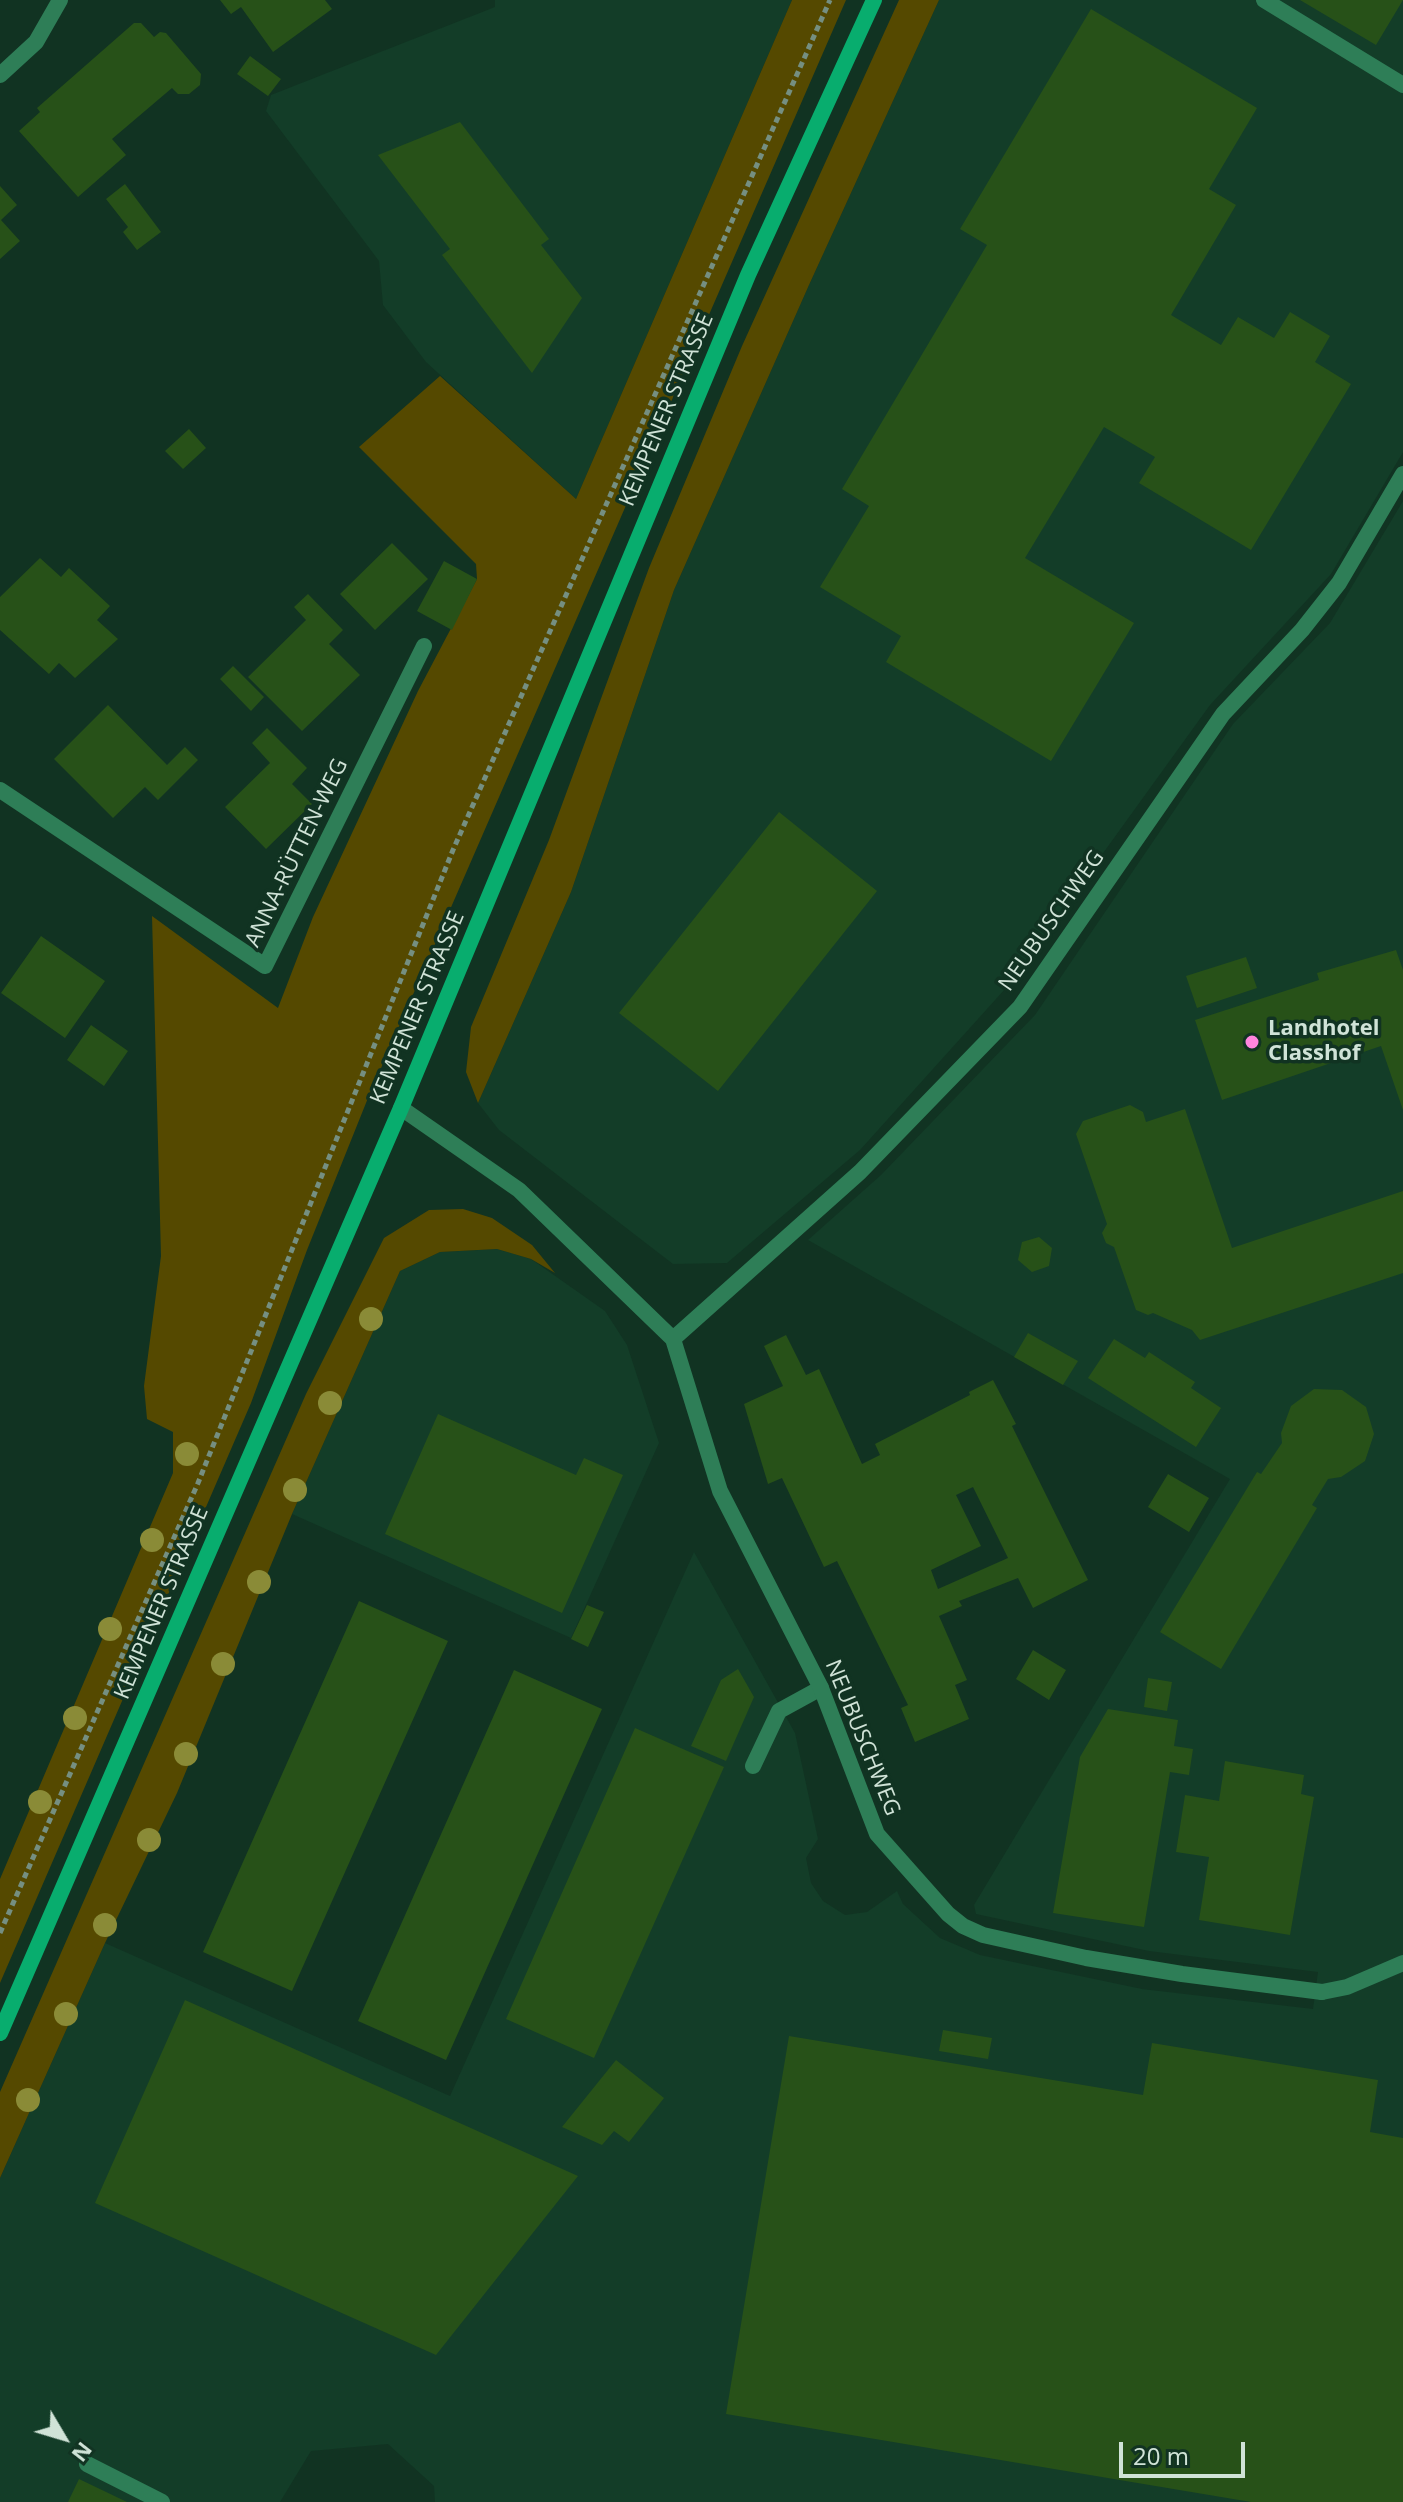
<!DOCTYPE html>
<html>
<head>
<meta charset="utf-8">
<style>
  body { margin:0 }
  #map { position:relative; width:1403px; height:2502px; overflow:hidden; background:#132; font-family:"Open Sans",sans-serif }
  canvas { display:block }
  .north { position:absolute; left:24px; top:2398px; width:80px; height:80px; -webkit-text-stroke:6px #132; paint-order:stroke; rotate:128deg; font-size:22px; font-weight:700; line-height:32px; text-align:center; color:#d0e3d7 }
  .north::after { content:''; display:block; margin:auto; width:28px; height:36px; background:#d0e3d7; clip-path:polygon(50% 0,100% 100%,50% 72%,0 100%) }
  .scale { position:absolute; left:1119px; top:2442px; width:126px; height:36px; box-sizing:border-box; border:4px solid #d0e3d7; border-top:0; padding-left:10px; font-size:24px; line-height:28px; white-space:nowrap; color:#d0e3d7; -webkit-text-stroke:6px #132; paint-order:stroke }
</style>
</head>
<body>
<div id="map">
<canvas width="1403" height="2502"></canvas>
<div class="north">N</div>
<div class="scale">20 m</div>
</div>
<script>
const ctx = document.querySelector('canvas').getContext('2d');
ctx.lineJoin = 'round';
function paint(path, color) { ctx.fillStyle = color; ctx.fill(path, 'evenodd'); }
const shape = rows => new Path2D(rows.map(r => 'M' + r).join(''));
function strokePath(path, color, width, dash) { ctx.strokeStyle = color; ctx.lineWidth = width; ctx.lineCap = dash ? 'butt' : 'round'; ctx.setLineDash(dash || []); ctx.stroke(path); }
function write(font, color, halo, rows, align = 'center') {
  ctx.font = font + ' "Open Sans",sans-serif'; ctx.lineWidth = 7; ctx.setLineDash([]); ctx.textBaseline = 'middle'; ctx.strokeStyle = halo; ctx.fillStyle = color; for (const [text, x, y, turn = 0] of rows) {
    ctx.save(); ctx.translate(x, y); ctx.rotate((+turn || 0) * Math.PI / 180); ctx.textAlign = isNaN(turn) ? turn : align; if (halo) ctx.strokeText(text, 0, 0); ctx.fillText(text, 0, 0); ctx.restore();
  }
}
paint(shape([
  [495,0,792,0,576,499,426,362,383,305,379,261,266,111,271,95,495,7],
  [939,0,1403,0,1403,452,1331,574,1210,705,1005,989,860,1150,727,1263,673,1264,499,1130,478,1103,571,892,674,590,809,285],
  [1403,501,1403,2502,435,2502,434,2486,388,2444,311,2451,280,2502,0,2502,0,2178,105,1943,450,2096,694,1552,795,1733,818,1839,806,1858,811,1883,823,1901,845,1915,867,1912,897,1891,903,1904,940,1938,980,1955,1142,1989,1313,2009,1318,1972,1149,1951,976,1914,974,1905,1230,1479,808,1240,881,1175,1035,1015,1233,724,1330,623],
  [497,1249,531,1259,605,1311,627,1345,659,1443,571,1638,292,1514,400,1271,440,1252]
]), '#133d28');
paint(shape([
  [792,0,846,0,368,1098,307,1250,251,1403,0,1983,0,1879,173,1473,173,1432,147,1419,144,1386,161,1256,152,916,278,1008,313,917,418,691,477,579,476,564,359,447,440,376,576,499],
  [899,0,939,0,809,285,674,590,571,892,478,1103,466,1072,471,1027,549,840,649,568,742,346],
  [463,1209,492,1218,532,1245,555,1273,531,1259,497,1249,440,1252,400,1271,292,1514,177,1793,105,1943,0,2178,0,2092,306,1394,384,1238,429,1210]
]), '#554900');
paint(shape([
  [220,0,325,0,332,9,273,52,241,7,231,14],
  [1300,0,1403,0,1376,45],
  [1091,9,1257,108,1209,189,1236,205,1171,315,1221,345,1238,317,1274,338,1290,312,1330,336,1315,362,1351,384,1251,550,1139,483,1155,457,1104,427,1025,558,1134,623,1051,761,886,662,901,636,820,587,869,506,842,489,987,245,960,229],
  [134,23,141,23,154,37,160,32,166,33,201,74,200,85,189,94,178,94,172,88,112,139,126,155,78,197,19,131,40,112,37,108],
  [250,56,281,79,268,96,237,74],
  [460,122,549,239,541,245,582,298,532,373,442,255,450,249,378,155],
  [125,184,161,232,137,250,123,232,128,227,106,199],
  [0,186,17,205,1,220,20,241,0,259],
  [189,429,206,448,183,469,165,451],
  [392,543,428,579,375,630,340,594],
  [40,558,61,577,69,568,110,606,97,620,118,639,75,678,59,663,49,674,0,630,0,597],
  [444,561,477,579,452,630,417,611],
  [308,594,343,630,329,644,360,675,302,731,248,677,306,620,294,607],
  [233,666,264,697,251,711,220,679],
  [108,705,167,765,185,747,198,760,158,800,145,787,113,818,54,759],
  [267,728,307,768,292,784,312,804,266,849,225,807,270,763,252,743],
  [779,812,877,891,718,1091,619,1013],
  [41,936,105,981,65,1038,1,993],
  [1396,950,1403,970,1403,1110,1381,1046,1222,1100,1195,1020,1319,980,1317,973],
  [1246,957,1257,988,1197,1008,1186,976],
  [91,1025,128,1051,104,1086,67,1060],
  [1130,1105,1143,1112,1146,1122,1185,1109,1232,1248,1403,1191,1403,1273,1200,1340,1192,1330,1153,1313,1148,1315,1136,1310,1114,1247,1106,1243,1102,1233,1107,1224,1076,1134,1083,1121],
  [1039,1237,1052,1248,1049,1266,1032,1272,1018,1260,1022,1242],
  [1028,1333,1078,1361,1063,1385,1014,1357],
  [786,1335,806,1375,819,1369,862,1464,880,1455,875,1444,970,1395,969,1392,993,1380,1016,1424,1012,1426,1088,1580,1033,1608,1018,1578,959,1601,962,1606,939,1616,967,1680,955,1685,969,1719,915,1742,901,1708,908,1705,837,1561,824,1567,782,1478,768,1484,744,1404,783,1386,764,1346],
  [973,1487,1008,1558,938,1589,931,1570,981,1546,956,1495],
  [1114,1339,1145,1358,1149,1352,1195,1382,1191,1388,1221,1408,1196,1447,1088,1378],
  [1314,1389,1342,1390,1366,1407,1374,1434,1365,1461,1341,1477,1328,1479,1312,1505,1317,1508,1221,1669,1160,1632,1257,1472,1261,1474,1282,1443,1281,1433,1291,1406],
  [438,1414,576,1475,584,1458,623,1475,562,1613,385,1534],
  [1168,1474,1209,1498,1189,1532,1148,1507],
  [359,1601,448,1641,292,1991,203,1952],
  [587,1605,604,1612,588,1647,571,1639],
  [1033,1650,1066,1670,1049,1700,1016,1679],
  [738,1669,754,1697,726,1761,691,1746,721,1680],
  [514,1670,602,1709,446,2060,358,2021],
  [1148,1678,1172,1682,1167,1711,1144,1707],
  [1108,1709,1178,1720,1174,1746,1193,1749,1189,1775,1170,1772,1144,1927,1053,1913,1080,1757],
  [635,1728,724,1767,594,2058,506,2019],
  [1225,1761,1304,1775,1301,1794,1314,1797,1290,1935,1199,1920,1209,1857,1176,1852,1185,1795,1219,1801],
  [185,2000,578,2176,436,2355,95,2203],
  [943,2030,992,2038,988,2059,939,2051],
  [789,2036,1143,2095,1152,2043,1378,2080,1370,2132,1403,2138,1403,2502,1251,2502,726,2414],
  [616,2060,664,2098,629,2142,614,2131,602,2145,562,2127],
  [79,2479,127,2502,68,2502]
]), '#275118');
strokePath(shape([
  [0,1933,198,1483,453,850,830,0]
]), '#758f81', 5, [6, 4]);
strokePath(shape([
  [1264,0,1403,85],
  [753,1766,779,1711,821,1688],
  [1322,1992,1347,1987,1403,1963],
  [87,2464,162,2502]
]), '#2e7e57', 16);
strokePath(shape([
  [0,75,36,42,60,0],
  [0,790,265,966,424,646],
  [401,1108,519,1190,673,1339,720,1491,821,1688,877,1834,948,1914,963,1926,983,1935,1086,1958,1182,1974,1322,1992],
  [673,1339,860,1172,1020,1007,1223,714,1302,630,1339,583,1403,474]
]), '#2e7e57', 16);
strokePath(shape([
  [0,2033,401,1108,748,275,874,0]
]), '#08ad6e', 16);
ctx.fillStyle = '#8a8b37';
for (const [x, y] of [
  [371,1319],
  [330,1403],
  [187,1454],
  [295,1490],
  [152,1540],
  [259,1582],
  [110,1629],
  [223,1664],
  [75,1718],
  [186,1754],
  [40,1802],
  [149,1840],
  [105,1925],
  [66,2014],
  [28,2100]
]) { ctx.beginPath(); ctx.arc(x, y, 12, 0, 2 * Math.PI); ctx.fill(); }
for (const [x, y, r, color] of [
  [1252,1042,8,"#ff85de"]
]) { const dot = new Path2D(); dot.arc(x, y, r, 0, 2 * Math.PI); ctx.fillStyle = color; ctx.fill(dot); strokePath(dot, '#132', 3); }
write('22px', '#d0e3d7', '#132', [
  ["KEMPENER STRASSE",667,410,-67],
  ["ANNA-RÜTTEN-WEG",297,853,-64],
  ["NEUBUSCHWEG",1052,921,-55],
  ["KEMPENER STRASSE",418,1008,-67],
  ["KEMPENER STRASSE",162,1603,-67],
  ["NEUBUSCHWEG",862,1738,68]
]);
write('bold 22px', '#d0e3d7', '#132', [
  ["Landhotel",1268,1029],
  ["Classhof",1268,1054]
], 'left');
</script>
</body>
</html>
